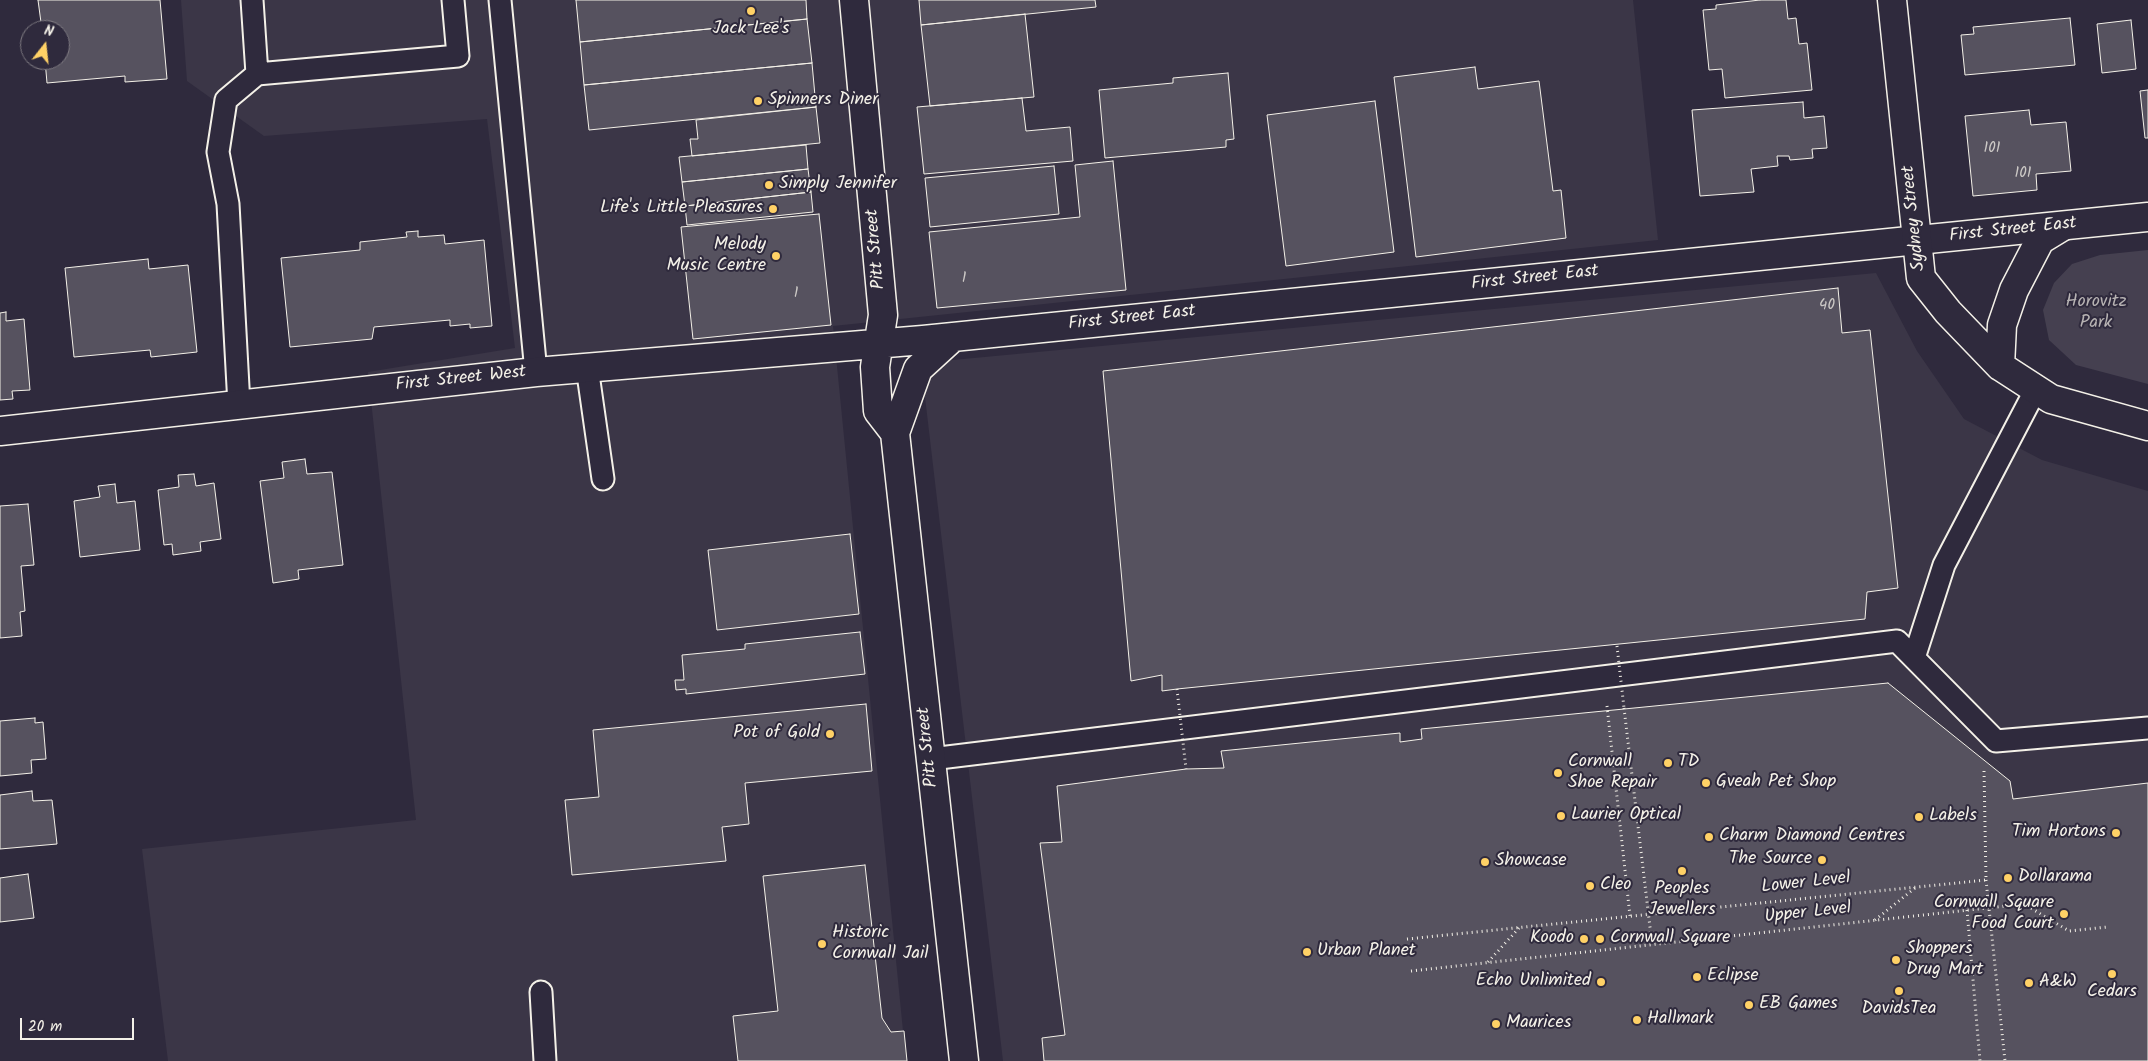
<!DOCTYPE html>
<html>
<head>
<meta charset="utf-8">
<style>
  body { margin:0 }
  #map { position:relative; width:2148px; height:1061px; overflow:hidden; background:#2f2a3d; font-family:Kalam,sans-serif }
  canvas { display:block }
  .north { position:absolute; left:20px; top:20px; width:50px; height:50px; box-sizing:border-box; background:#2f2a3d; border:1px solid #7e7a81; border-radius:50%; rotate:16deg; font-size:14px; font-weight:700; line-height:20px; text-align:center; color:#f4f1e8 }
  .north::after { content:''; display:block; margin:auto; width:18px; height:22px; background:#ffd166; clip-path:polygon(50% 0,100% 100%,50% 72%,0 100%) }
  .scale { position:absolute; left:20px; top:1018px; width:114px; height:22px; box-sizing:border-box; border:2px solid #f4f1e8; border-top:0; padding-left:6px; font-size:15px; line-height:18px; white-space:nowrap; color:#f4f1e8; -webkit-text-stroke:4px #2f2a3d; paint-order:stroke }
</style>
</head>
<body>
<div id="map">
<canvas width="2148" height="1061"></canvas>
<div class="north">N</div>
<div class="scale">20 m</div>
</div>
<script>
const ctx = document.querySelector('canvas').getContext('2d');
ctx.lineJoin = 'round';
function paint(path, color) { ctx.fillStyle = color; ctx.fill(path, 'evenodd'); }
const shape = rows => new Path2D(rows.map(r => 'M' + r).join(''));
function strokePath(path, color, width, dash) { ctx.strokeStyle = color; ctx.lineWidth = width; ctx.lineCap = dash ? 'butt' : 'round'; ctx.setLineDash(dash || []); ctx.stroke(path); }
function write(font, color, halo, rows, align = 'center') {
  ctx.font = font + ' Kalam,sans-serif'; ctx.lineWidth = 4; ctx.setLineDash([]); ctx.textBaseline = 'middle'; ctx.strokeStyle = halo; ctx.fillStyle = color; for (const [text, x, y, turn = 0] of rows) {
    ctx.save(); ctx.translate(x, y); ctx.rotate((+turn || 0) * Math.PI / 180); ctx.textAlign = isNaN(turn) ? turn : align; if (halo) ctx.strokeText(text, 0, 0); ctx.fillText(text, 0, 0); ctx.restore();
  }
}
paint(shape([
  [181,0,1633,0,1658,240,833,326,906,1061,168,1061,142,849,416,820,368,372,515,348,487,119,264,136,187,81],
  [1876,273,1917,351,1964,419,2042,460,2148,491,2148,1061,1003,1061,921,363]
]), '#3b3647');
paint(shape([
  [2148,250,2148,384,2076,365,2049,340,2043,310,2054,283,2072,264,2100,255]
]), '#454050');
const building = shape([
  [38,0,160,0,167,79,125,82,125,76,47,83,45,60,60,60,60,30,42,30,38,0],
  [576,0,806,0,807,19,580,42,576,0],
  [919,0,1095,0,1096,7,921,25,919,0],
  [1760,0,1786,0,1788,19,1796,18,1799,44,1807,43,1812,90,1725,98,1722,69,1709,70,1703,10,1716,9,1716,5,1760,0],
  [1025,14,1034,97,930,106,921,25,1025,14],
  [2070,18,2075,65,1965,75,1961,35,1974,34,1973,27,2070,18],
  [807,19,812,63,584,85,580,42,807,19],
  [2131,20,2136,69,2102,73,2097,24,2131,20],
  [812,63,816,107,589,130,584,85,812,63],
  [1475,67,1478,89,1539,81,1553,191,1561,190,1566,238,1416,257,1394,77,1475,67],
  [1228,73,1234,139,1226,140,1226,147,1105,158,1099,90,1173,83,1173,78,1228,73],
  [2148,90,2148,138,2145,138,2140,91,2148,90],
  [1022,98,1026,131,1070,127,1073,161,924,174,917,107,1022,98],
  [1375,101,1394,252,1286,266,1267,115,1375,101],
  [1803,102,1804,118,1824,116,1827,148,1812,149,1813,158,1790,160,1789,156,1777,156,1778,166,1751,169,1754,192,1700,196,1692,110,1803,102],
  [816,107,820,143,692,156,690,139,698,139,696,120,816,107],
  [2029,110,2031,125,2066,122,2071,171,2036,174,2037,190,1973,196,1965,116,2029,110],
  [806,145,808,169,682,182,679,157,806,145],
  [1113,161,1126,290,937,308,929,232,1080,217,1075,165,1113,161],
  [1054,166,1059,214,930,227,925,178,1054,166],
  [808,169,811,192,685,206,682,182,808,169],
  [811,192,813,212,687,225,685,206,811,192],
  [819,214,831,325,693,339,681,227,819,214],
  [418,231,418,237,444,235,445,244,484,240,492,326,470,328,470,324,450,326,450,320,374,327,372,339,290,347,281,258,360,250,360,242,407,237,406,232,418,231],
  [148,259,149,269,188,265,197,352,151,357,150,350,74,357,65,268,148,259],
  [1838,288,1842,333,1870,330,1898,588,1867,592,1865,619,1177,689,1162,691,1162,675,1131,681,1103,371,1838,288],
  [6,312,6,321,24,319,30,390,12,391,13,399,0,400,0,313,6,312],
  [305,459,307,474,332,472,343,565,298,570,299,579,273,583,260,481,284,478,282,462,305,459],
  [194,474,196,486,214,483,221,539,200,542,201,551,173,555,172,544,164,545,158,490,179,487,178,475,194,474],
  [115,484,117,503,135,501,140,550,80,557,74,501,100,497,98,486,115,484],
  [28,504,34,565,21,566,25,611,20,612,22,636,0,638,0,506,28,504],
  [850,534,859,614,717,630,708,550,850,534],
  [860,632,865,674,686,694,686,689,676,690,675,680,684,680,682,655,745,649,745,644,860,632],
  [1888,683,2010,781,2013,799,2148,783,2148,1061,1044,1061,1042,1038,1065,1035,1040,843,1062,842,1057,786,1186,769,1224,768,1221,751,1400,733,1400,742,1422,739,1421,729,1888,683],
  [866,704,872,771,745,783,749,824,722,827,726,861,572,875,565,800,599,797,593,730,866,704],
  [35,718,35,723,43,722,46,759,31,760,32,773,0,776,0,721,35,718],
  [32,791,33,801,52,800,57,844,0,849,0,795,32,791],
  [865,865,882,1018,891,1032,904,1031,907,1061,738,1061,733,1016,778,1011,763,876,865,865],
  [28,874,34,918,0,922,0,878,28,874]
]);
paint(building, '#56525f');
strokePath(building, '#f4f1e8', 1);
const lane = shape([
  [252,0,257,74,458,56,453,0],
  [500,0,536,372],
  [587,367,603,479],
  [239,405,228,204,218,152,226,100,257,74],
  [1914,658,1944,565,2036,389],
  [931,759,1897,641,1996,741,2148,728],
  [541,992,545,1061]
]);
const street = shape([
  [854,0,883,315,875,367,878,411,895,433],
  [953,337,918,369,895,433,964,1061],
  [0,431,536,372,923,340,2148,217]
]);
const secondary = shape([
  [1892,0,1921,278,1948,312,2000,366,2051,399,2148,426],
  [2000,366,2002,325,2014,290,2040,240,2063,226]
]);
strokePath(lane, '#f4f1e8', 25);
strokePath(street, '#f4f1e8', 31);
strokePath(secondary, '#f4f1e8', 31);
strokePath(shape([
  [1607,706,1630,916],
  [1624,708,1652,944],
  [1986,880,2005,1061],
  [1967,910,1980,1061],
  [1875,920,1915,888],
  [1407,939,1986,880,1984,770],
  [1488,962,1519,928],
  [1411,971,2024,904,2069,931,2108,927]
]), '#f4f1e8', 3, [1, 4]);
strokePath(lane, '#2f2a3d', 21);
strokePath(street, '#2f2a3d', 28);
strokePath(secondary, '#2f2a3d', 28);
strokePath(shape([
  [1617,646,1624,708],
  [1177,689,1186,769]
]), '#f4f1e8', 3, [1, 4]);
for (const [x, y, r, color] of [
  [751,11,5,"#ffd166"],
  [758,101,5,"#ffd166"],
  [769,185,5,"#ffd166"],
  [773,209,5,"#ffd166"],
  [776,256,5,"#ffd166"],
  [830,734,5,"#ffd166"],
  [1668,763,5,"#ffd166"],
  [1558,773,5,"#ffd166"],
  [1706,783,5,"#ffd166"],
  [1561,816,5,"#ffd166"],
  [1919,817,5,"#ffd166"],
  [2116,833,5,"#ffd166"],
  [1709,837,5,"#ffd166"],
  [1822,860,5,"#ffd166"],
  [1485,862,5,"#ffd166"],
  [1682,871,5,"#ffd166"],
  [2008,878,5,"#ffd166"],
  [1590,886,5,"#ffd166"],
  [2064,914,5,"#ffd166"],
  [1584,939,5,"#ffd166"],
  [1600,939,5,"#ffd166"],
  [822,944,5,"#ffd166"],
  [1307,952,5,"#ffd166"],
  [1896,960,5,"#ffd166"],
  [2112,974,5,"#ffd166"],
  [1697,977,5,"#ffd166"],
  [1601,982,5,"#ffd166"],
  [2029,983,5,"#ffd166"],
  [1899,991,5,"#ffd166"],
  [1749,1005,5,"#ffd166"],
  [1637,1020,5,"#ffd166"],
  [1496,1024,5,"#ffd166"]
]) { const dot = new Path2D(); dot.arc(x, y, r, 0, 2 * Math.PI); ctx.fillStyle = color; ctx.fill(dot); strokePath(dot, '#2f2a3d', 2); }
write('15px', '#ccc9c6', null, [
  ["101",1992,149],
  ["101",2023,174],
  ["1",964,279],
  ["1",796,294],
  ["40",1827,306]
]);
write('18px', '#f4f1e8', '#2f2a3d', [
  ["Jack Lee's",751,30,"center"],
  ["Spinners Diner",768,101],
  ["Simply Jennifer",779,185],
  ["Life's Little Pleasures",763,209,"right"],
  ["Melody",766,246,"right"],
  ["Music Centre",766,267,"right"],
  ["Pot of Gold",820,734,"right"],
  ["Cornwall",1568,763],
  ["Shoe Repair",1568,784],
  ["TD",1678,763],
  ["Gveah Pet Shop",1716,783],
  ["Laurier Optical",1571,816],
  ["Labels",1929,817],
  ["Tim Hortons",2106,833,"right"],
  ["Charm Diamond Centres",1719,837],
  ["The Source",1812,860,"right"],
  ["Showcase",1495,862],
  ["Dollarama",2018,878],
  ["Cleo",1600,886],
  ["Peoples",1682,890,"center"],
  ["Jewellers",1682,911,"center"],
  ["Cornwall Square",2054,904,"right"],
  ["Food Court",2054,925,"right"],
  ["Historic",832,934],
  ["Cornwall Jail",832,955],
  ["Koodo",1574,939,"right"],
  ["Cornwall Square",1610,939],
  ["Shoppers",1906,950],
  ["Drug Mart",1906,971],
  ["Urban Planet",1317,952],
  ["Eclipse",1707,977],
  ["Echo Unlimited",1591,982,"right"],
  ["A&W",2039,983],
  ["Cedars",2112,993,"center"],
  ["EB Games",1759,1005],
  ["DavidsTea",1899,1010,"center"],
  ["Hallmark",1647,1020],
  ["Maurices",1506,1024]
], 'left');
write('18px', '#f4f1e8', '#2f2a3d', [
  ["Sydney Street",1915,218,-96],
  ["First Street East",2013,231,-6],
  ["Pitt Street",877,249,-95],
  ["First Street East",1535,279,-6],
  ["First Street East",1132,319,-6],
  ["First Street West",461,380,-6],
  ["Pitt Street",929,747,-96],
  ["Lower Level",1806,884,-6],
  ["Upper Level",1808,914,-6]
]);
write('18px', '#b7b3b3', '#2f2a3d', [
  ["Horovitz",2096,303],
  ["Park",2096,324]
]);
</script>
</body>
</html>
